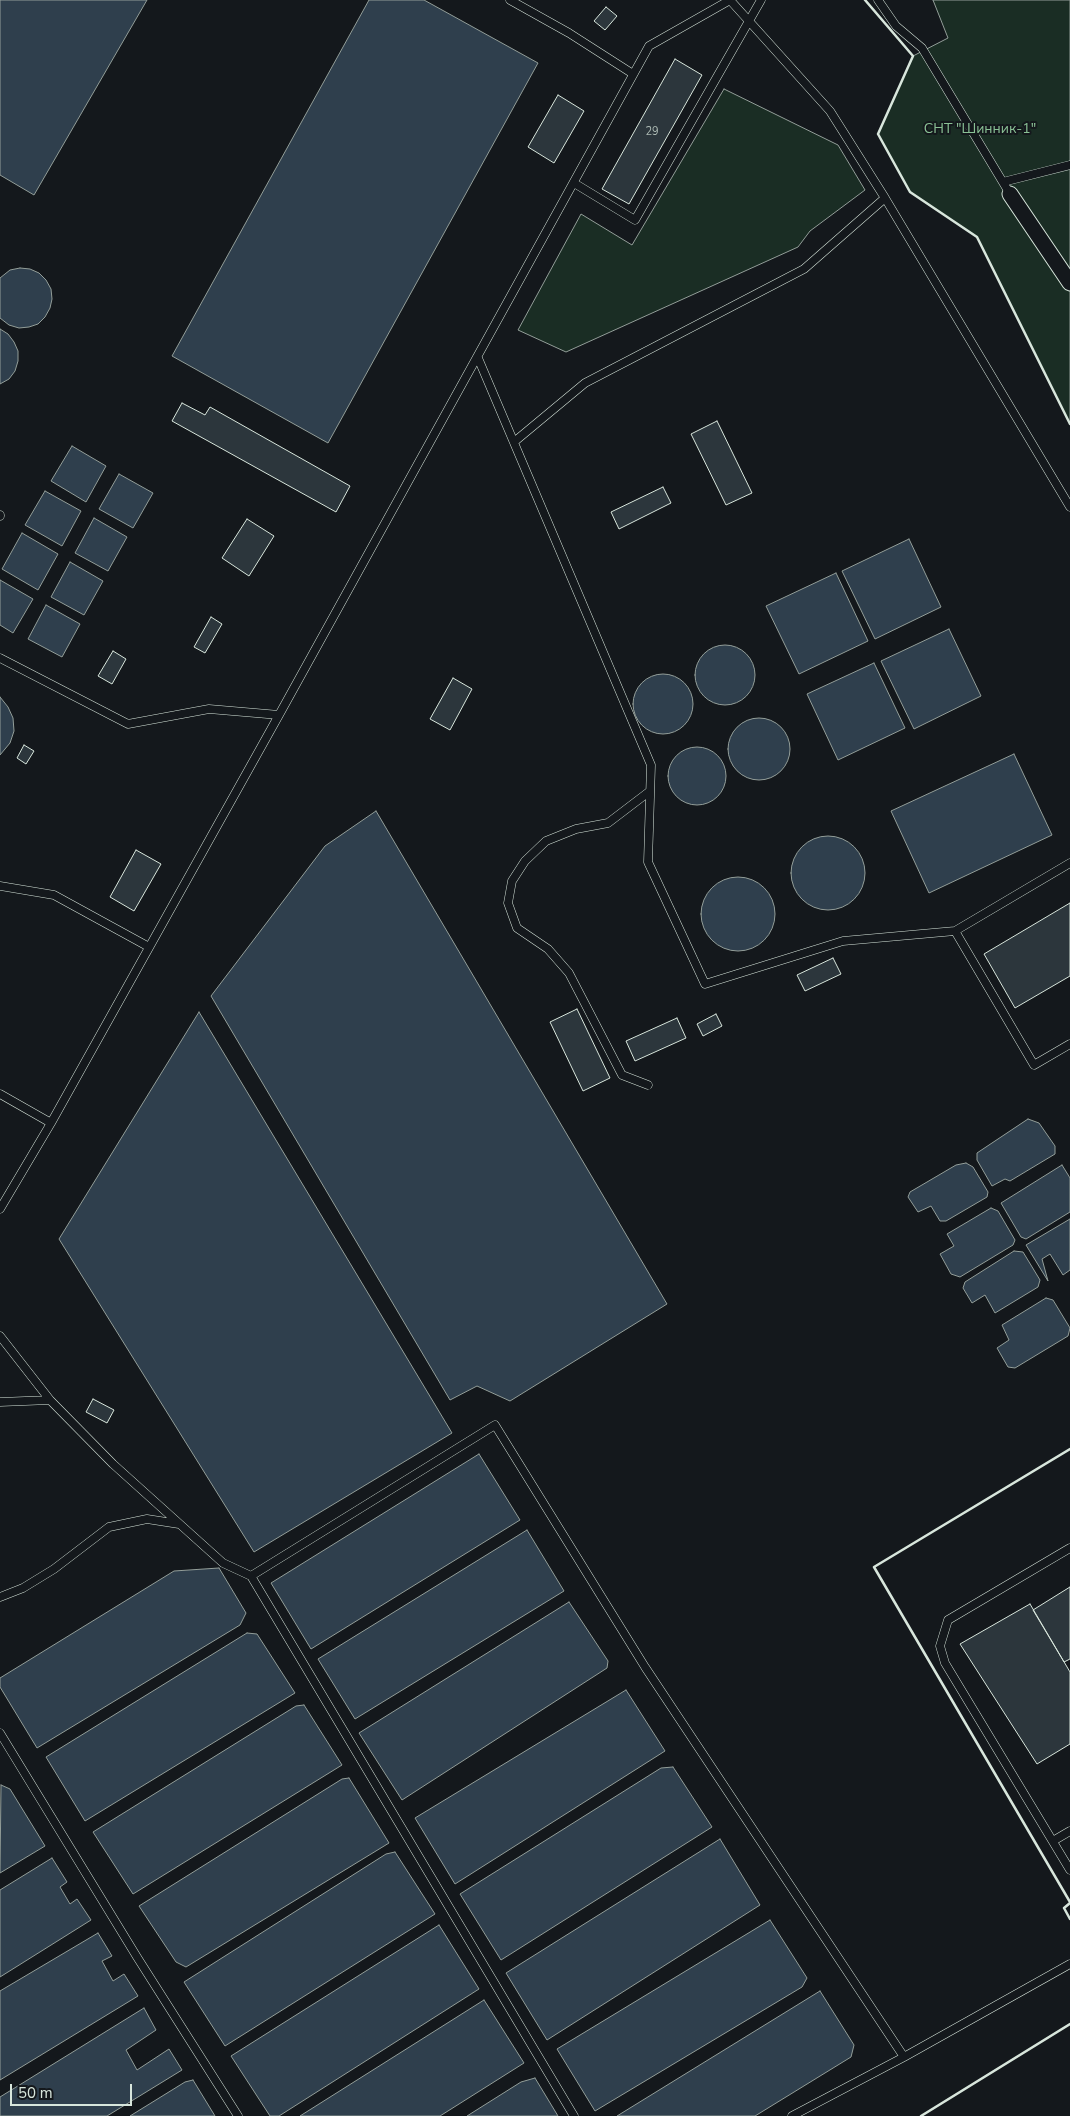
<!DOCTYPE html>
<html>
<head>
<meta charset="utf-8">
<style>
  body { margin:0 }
  #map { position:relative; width:1070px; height:2116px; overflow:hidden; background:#14181c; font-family:"Nunito Sans",sans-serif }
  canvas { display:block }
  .scale { position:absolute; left:10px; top:2084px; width:122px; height:22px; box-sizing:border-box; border:2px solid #d8e6dc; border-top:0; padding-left:6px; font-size:15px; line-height:18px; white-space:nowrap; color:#d8e6dc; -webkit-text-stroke:4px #14181c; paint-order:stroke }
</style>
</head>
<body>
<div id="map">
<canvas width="1070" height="2116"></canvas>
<div class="scale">50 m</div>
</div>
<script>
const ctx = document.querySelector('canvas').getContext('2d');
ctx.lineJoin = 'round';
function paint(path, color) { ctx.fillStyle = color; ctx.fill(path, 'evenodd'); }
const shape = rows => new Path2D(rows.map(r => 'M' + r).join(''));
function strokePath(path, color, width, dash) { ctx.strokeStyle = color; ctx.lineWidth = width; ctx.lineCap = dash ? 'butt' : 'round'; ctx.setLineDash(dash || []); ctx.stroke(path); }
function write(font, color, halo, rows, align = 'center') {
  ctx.font = font + ' "Nunito Sans",sans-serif'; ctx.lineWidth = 4; ctx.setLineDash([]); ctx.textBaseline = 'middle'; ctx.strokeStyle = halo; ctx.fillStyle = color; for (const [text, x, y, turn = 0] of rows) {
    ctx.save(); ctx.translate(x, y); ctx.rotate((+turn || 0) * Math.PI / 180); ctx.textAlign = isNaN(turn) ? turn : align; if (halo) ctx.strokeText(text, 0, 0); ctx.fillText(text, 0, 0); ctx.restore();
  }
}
const green = shape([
  [933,0,1070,0,1070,424,977,237,910,192,878,134,913,56,948,38,933,0],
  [724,89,838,145,865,190,810,231,798,247,566,352,518,330,581,214,632,245,724,89]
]);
paint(green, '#1a2d24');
strokePath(green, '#939e99', 1);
const water = shape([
  [0,0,147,0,34,195,0,175,0,0],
  [369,0,424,0,538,63,328,443,172,356,369,0],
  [20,268,30,269,39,273,46,280,51,289,52,299,50,308,45,317,38,324,29,327,19,328,9,325,0,318,0,278,10,270,20,268],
  [0,329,8,334,14,342,18,351,18,361,15,371,9,379,0,384,0,329],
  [72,446,106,466,86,502,51,481,72,446],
  [119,474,153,493,133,528,99,509,119,474],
  [45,491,81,511,62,546,25,525,45,491],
  [94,518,127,537,108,571,75,553,94,518],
  [22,533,58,554,38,590,2,569,22,533],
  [909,539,941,607,875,639,842,571,909,539],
  [70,562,103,581,84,615,51,597,70,562],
  [836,573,868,641,799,674,766,606,836,573],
  [0,580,33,599,13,633,0,625,0,580],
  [46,605,80,624,62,657,28,639,46,605],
  [949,629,981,696,914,729,881,661,949,629],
  '695 675a30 30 0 1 1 60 0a30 30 0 1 1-60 0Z',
  [874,663,905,728,838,760,807,694,874,663],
  '633 704a30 30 0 1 1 60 0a30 30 0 1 1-60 0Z',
  [0,697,8,707,13,718,14,731,10,743,0,755,0,697],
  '728 749a31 31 0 1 1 62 0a31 31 0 1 1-62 0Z',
  '668 776a29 29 0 1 1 58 0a29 29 0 1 1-58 0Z',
  [1014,754,1052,835,929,893,891,811,1014,754],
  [376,811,667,1304,510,1401,477,1386,450,1400,211,996,325,846,376,811],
  '791 873a37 37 0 1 1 74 0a37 37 0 1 1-74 0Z',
  '701 914a37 37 0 1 1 74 0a37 37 0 1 1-74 0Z',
  [199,1012,452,1433,254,1552,59,1239,199,1012],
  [1028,1119,1039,1123,1055,1146,1055,1154,1010,1181,1005,1179,992,1186,977,1160,977,1153,1028,1119],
  [966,1163,973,1167,988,1192,987,1197,946,1221,940,1221,931,1206,918,1212,908,1197,910,1192,956,1165,966,1163],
  [1062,1165,1070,1178,1070,1212,1026,1239,1021,1237,1001,1203,1062,1165],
  [991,1208,998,1211,1015,1240,1013,1245,960,1277,951,1274,940,1254,954,1246,947,1234,991,1208],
  [1070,1219,1070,1270,1063,1275,1050,1254,1042,1259,1048,1281,1026,1245,1070,1219],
  [1014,1251,1023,1252,1040,1280,1038,1287,995,1313,985,1295,972,1303,963,1288,965,1282,1014,1251],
  [1046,1298,1053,1300,1070,1328,1068,1336,1015,1368,1008,1367,997,1348,1009,1340,1002,1325,1046,1298],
  [479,1454,520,1520,311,1649,271,1583,479,1454],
  [527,1530,564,1591,355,1719,318,1659,527,1530],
  [219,1568,246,1613,240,1625,37,1748,0,1687,0,1678,174,1571,219,1568],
  [569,1602,608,1661,607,1668,402,1800,359,1733,569,1602],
  [247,1633,257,1634,295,1693,85,1821,46,1757,247,1633],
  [626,1690,665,1751,455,1884,415,1818,626,1690],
  [304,1705,342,1765,133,1894,93,1832,296,1706,304,1705],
  [673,1767,712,1827,501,1960,460,1894,661,1768,673,1767],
  [349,1778,389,1843,186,1967,176,1962,139,1906,342,1779,349,1778],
  [1,1785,10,1789,45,1846,0,1873,1,1785],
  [720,1839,760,1905,547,2040,506,1973,720,1839],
  [395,1852,435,1914,225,2046,184,1982,386,1854,395,1852],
  [52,1858,67,1882,60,1887,70,1904,77,1899,91,1920,0,1977,0,1890,52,1858],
  [770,1920,807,1978,802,1987,595,2111,557,2049,770,1920],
  [439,1925,479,1989,279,2116,270,2116,231,2056,439,1925],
  [98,1933,112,1956,102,1961,113,1981,124,1974,138,1996,0,2080,0,1991,98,1933],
  [820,1991,854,2045,851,2057,755,2116,617,2116,820,1991],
  [484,2000,524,2063,440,2116,300,2116,484,2000],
  [144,2008,156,2030,126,2050,137,2070,169,2049,182,2070,107,2116,0,2116,0,2097,144,2008],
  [535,2078,558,2116,467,2116,521,2082,535,2078],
  [193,2080,215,2116,130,2116,185,2082,193,2080]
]);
paint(water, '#2f3f4d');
strokePath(water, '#939e99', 1);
const building = shape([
  [606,7,617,16,605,30,594,21,606,7],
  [675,59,702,75,629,204,602,189,675,59],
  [558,95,584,111,554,163,528,147,558,95],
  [182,403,205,415,210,407,350,486,336,512,172,421,182,403],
  [717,421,752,493,726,505,691,434,717,421],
  [663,487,671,503,619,529,611,512,663,487],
  [247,519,274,536,249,576,222,558,247,519],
  [211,617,222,624,205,653,194,647,211,617],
  [113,651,126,659,112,684,98,676,113,651],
  [453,678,472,689,450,730,430,719,453,678],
  [24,745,34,751,26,764,17,758,24,745],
  [136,850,161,864,134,911,110,897,136,850],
  [1070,903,1070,976,1015,1008,984,954,1070,903],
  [833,958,841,974,805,991,797,975,833,958],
  [577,1009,610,1078,583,1091,550,1022,577,1009],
  [716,1014,722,1026,703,1036,697,1024,716,1014],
  [677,1018,686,1038,635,1061,626,1041,677,1018],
  [93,1399,114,1410,107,1423,86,1412,93,1399],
  [1070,1587,1070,1659,1064,1662,1033,1610,1070,1587],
  [1030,1604,1070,1672,1070,1744,1037,1764,960,1644,1030,1604]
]);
paint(building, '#2c363c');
strokePath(building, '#d8e6dc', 1);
const service = shape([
  [510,0,569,33,633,74],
  [878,0,896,26,922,48,1010,194],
  [1003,182,1070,165],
  [574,183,635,220,761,0],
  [478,358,651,765,648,862,705,984,843,941,955,931,1070,863],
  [514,442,585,383,804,269,885,198],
  [0,516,0,515],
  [0,658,128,724,209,709,279,715],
  [0,886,54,895,149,947],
  [955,931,1034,1065,1070,1044],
  [648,1085,622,1075,569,973,548,949,517,928,508,903,512,881,525,861,546,841,576,829,608,823,650,791],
  [0,1094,51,1123],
  [0,1209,51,1123,279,715,649,46,730,0,830,111,885,198,1070,507],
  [0,1336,50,1400],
  [0,1402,50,1400,113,1464,223,1563,251,1576,574,2116],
  [1070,1548,948,1620,940,1646,945,1663,1070,1870],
  [251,1576,495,1425,645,1667,904,2057],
  [0,1597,23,1588,54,1569,109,1527,147,1519,179,1524],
  [0,1733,137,1957,238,2116],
  [1053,1841,1070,1831],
  [792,2116,904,2057,1070,1964]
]);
const minor = shape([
  [1010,194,1070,283]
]);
strokePath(service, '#d8e6dc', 9);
strokePath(minor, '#d8e6dc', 17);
strokePath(service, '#14181c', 8);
strokePath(minor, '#14181c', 15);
strokePath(shape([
  [865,0,913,56,878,134,910,192,977,237,1070,424],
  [1070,1449,874,1567,1070,1902],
  [1070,1903,1064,1908,1070,1919],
  [921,2116,1070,2024]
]), '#d8e6dc', 2.5);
write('11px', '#adbab4', null, [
  ["29",652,132]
]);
write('14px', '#8ac095', '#14181c', [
  ["СНТ \"Шинник-1\"",980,130]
]);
</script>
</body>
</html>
